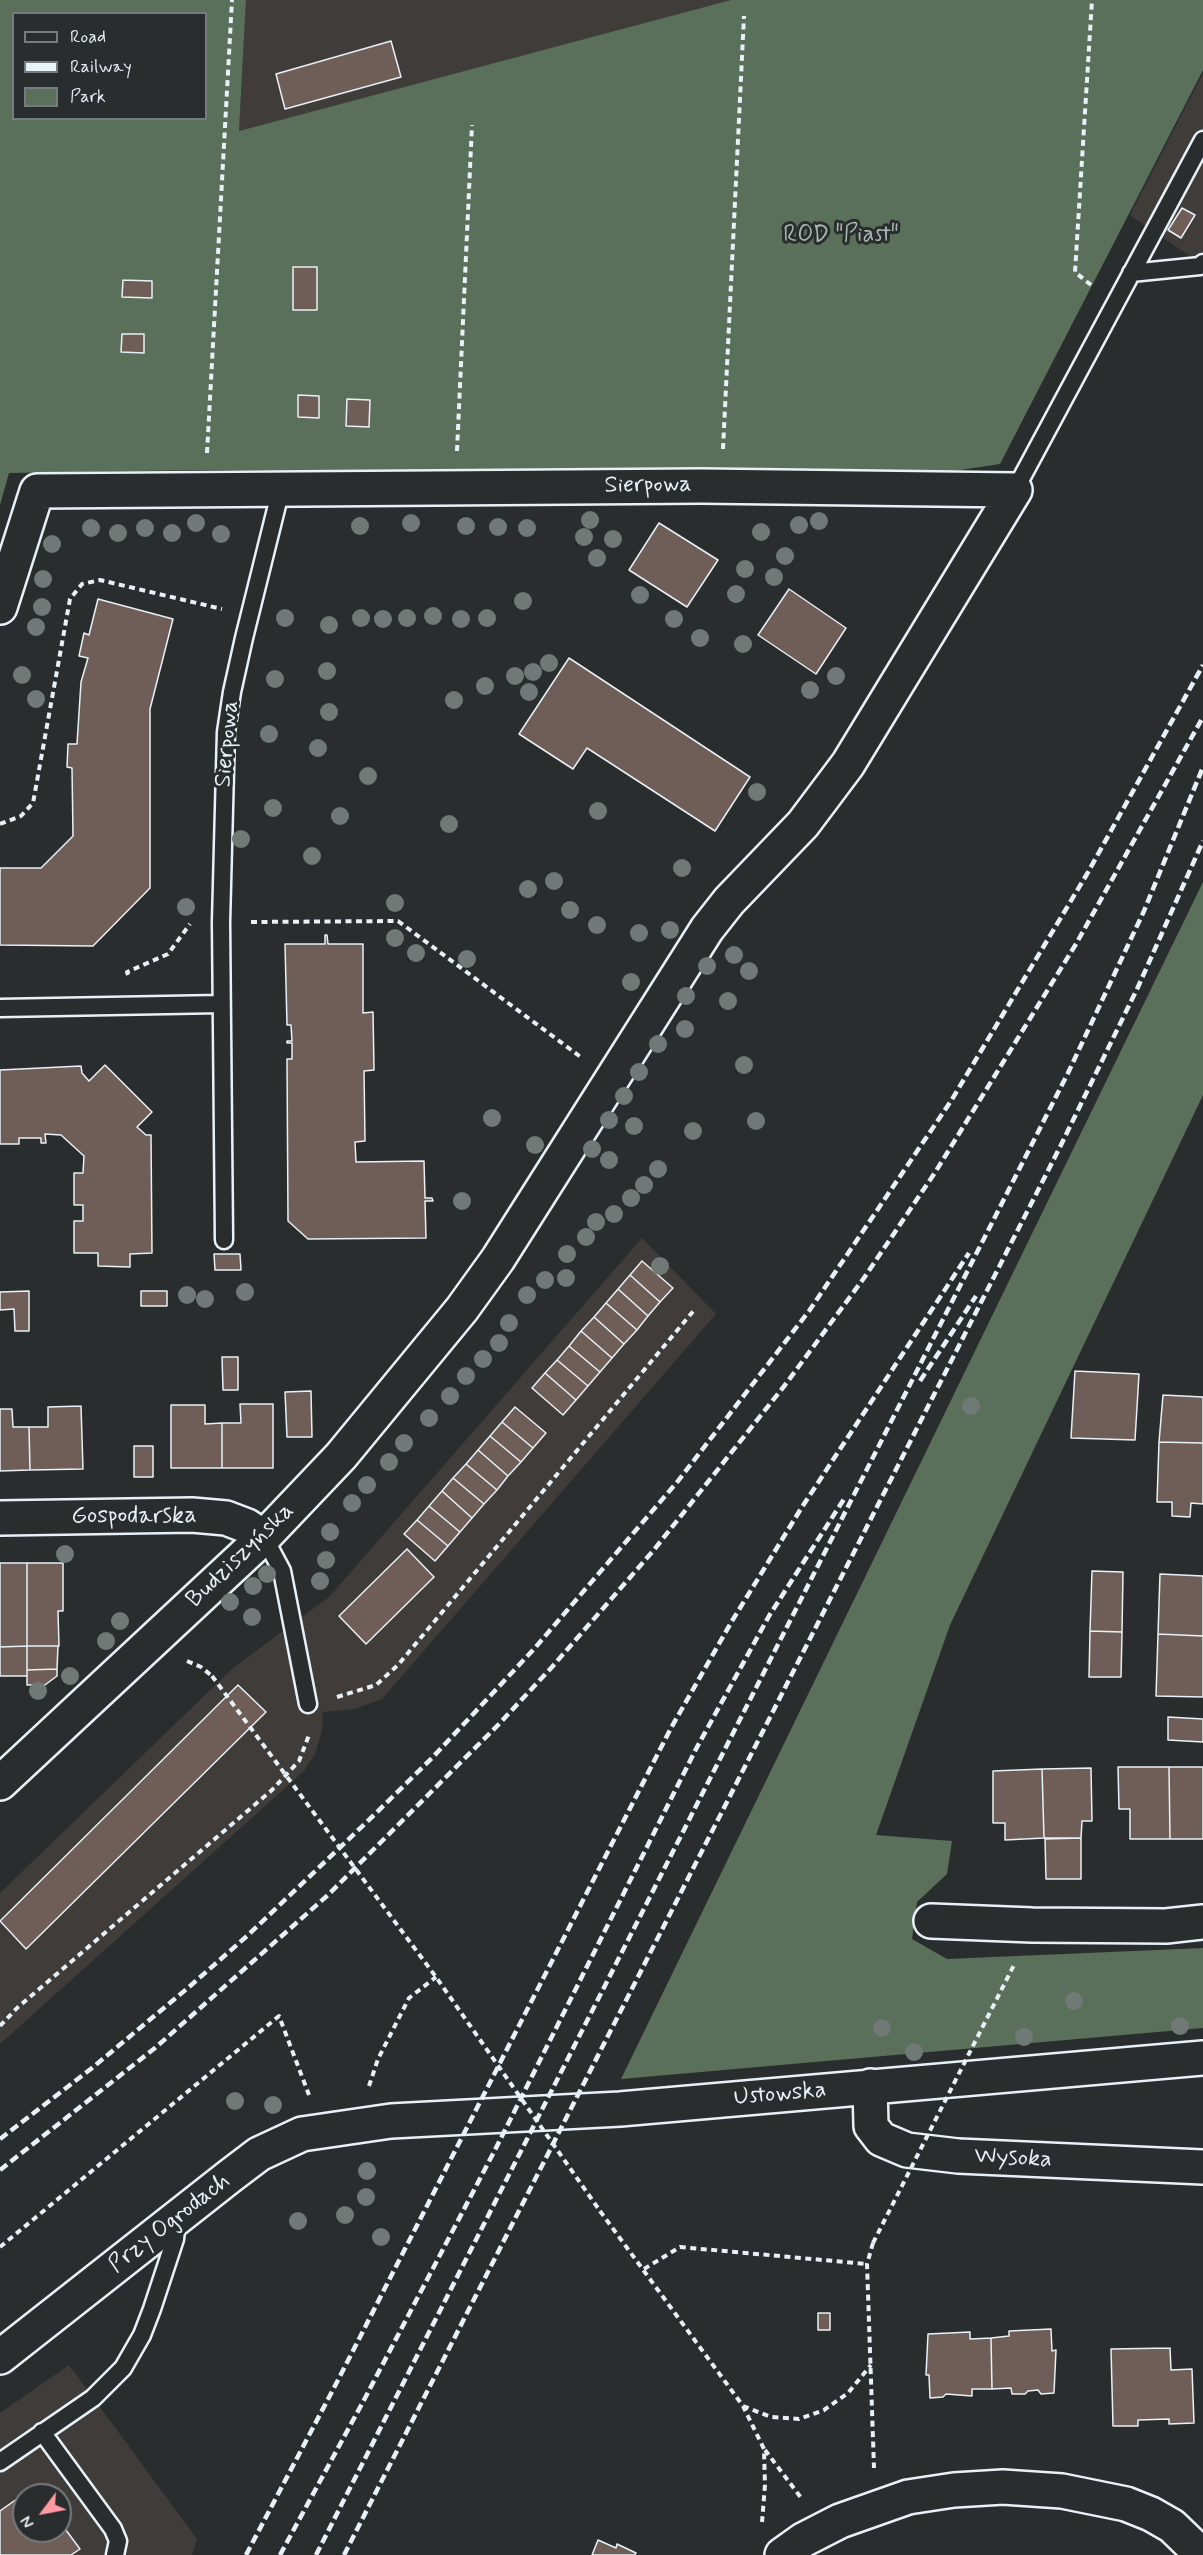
<!DOCTYPE html>
<html>
<head>
<meta charset="utf-8">
<style>
  body { margin:0 }
  #map { position:relative; width:1203px; height:2555px; overflow:hidden; background:#2a2d2e; font-family:Mynerve,sans-serif }
  canvas { display:block }
  .legend { position:absolute; left:12px; top:12px; width:195px; height:108px; box-sizing:border-box; background:#2a2d2e; border:2px solid #767b7f; margin:0; padding:8px 10px; list-style:none; font-size:18px; color:#e8f1f8 }
  .legend li { display:flex; align-items:center; gap:12px; height:30px }
  .legend b { width:30px; border:2px solid #767b7f }
  .north { position:absolute; left:12px; top:2483px; width:60px; height:60px; box-sizing:border-box; background:#2a2d2e; border:2px solid #767b7f; border-radius:50%; rotate:238deg; font-size:16px; font-weight:700; line-height:24px; text-align:center; color:#e8f1f8 }
  .north::after { content:''; display:block; margin:auto; width:21px; height:27px; background:#ff9aa2; clip-path:polygon(50% 0,100% 100%,50% 72%,0 100%) }
</style>
</head>
<body>
<div id="map">
<canvas width="1203" height="2555"></canvas>
<ul class="legend">
<li><b style="height:8px;background:#2a2d2e"></b>Road</li>
<li><b style="height:8px;background:#e8f1f8"></b>Railway</li>
<li><b style="height:16px;background:#5b705a"></b>Park</li>
</ul>
<div class="north">N</div>
</div>
<script>
const ctx = document.querySelector('canvas').getContext('2d');
ctx.lineJoin = 'round';
function paint(path, color) { ctx.fillStyle = color; ctx.fill(path, 'evenodd'); }
const shape = rows => new Path2D(rows.map(r => 'M' + r).join(''));
function strokePath(path, color, width, dash) { ctx.strokeStyle = color; ctx.lineWidth = width; ctx.lineCap = dash ? 'butt' : 'round'; ctx.setLineDash(dash || []); ctx.stroke(path); }
function write(font, color, halo, rows, align = 'center') {
  ctx.font = font + ' Mynerve,sans-serif'; ctx.lineWidth = 6; ctx.setLineDash([]); ctx.textBaseline = 'middle'; ctx.strokeStyle = halo; ctx.fillStyle = color; for (const [text, x, y, turn = 0] of rows) {
    ctx.save(); ctx.translate(x, y); ctx.rotate((+turn || 0) * Math.PI / 180); ctx.textAlign = isNaN(turn) ? turn : align; if (halo) ctx.strokeText(text, 0, 0); ctx.fillText(text, 0, 0); ctx.restore();
  }
}
paint(shape([
  [246,0,731,0,239,131],
  [1203,73,1203,265,1130,215],
  [642,1238,716,1314,382,1699,355,1709,323,1712,322,1731,315,1754,304,1771,0,2044,0,1893,233,1668,329,1597],
  [69,2365,197,2539,192,2555,0,2555,0,2413],
  [24,2495,60,2495,60,2531,24,2531]
]), '#3f3c3a');
paint(shape([
  [0,0,246,0,239,131,731,0,1203,0,1203,70,1000,464,934,474,206,470,9,473,0,505],
  [14,14,206,14,206,118,14,118],
  [1203,882,1203,1095,950,1625,876,1835,952,1841,947,1874,917,1902,912,1939,947,1959,1203,1948,1203,2028,621,2079]
]), '#5b705a');
const building = shape([
  [391,41,401,77,285,109,276,74,391,41],
  [1182,208,1195,215,1181,238,1168,230,1182,208],
  [293,267,317,267,317,310,293,310,293,267],
  [123,280,152,281,152,298,122,297,123,280],
  [122,334,144,334,144,353,121,352,122,334],
  [298,395,319,396,319,418,298,417,298,395],
  [347,399,370,400,369,427,346,426,347,399],
  [659,523,718,560,687,607,629,570,659,523],
  [789,589,846,628,816,674,758,635,789,589],
  [98,599,173,619,150,709,150,888,93,946,0,945,0,868,41,868,73,836,72,768,67,767,68,744,77,744,81,682,88,658,79,656,84,633,89,635,98,599],
  [569,658,750,777,715,831,587,748,573,769,519,734,569,658],
  [325,935,327,935,328,944,363,944,363,1013,373,1012,374,1070,364,1071,365,1141,355,1142,356,1162,424,1161,425,1198,432,1198,433,1201,425,1201,426,1238,308,1239,288,1221,287,1059,292,1059,292,1043,287,1043,287,1041,292,1041,291,1025,287,1025,285,944,325,944,325,935],
  [105,1065,152,1112,137,1127,146,1135,151,1135,152,1253,130,1254,130,1267,98,1266,98,1253,74,1253,74,1221,83,1221,83,1205,74,1205,74,1173,83,1173,84,1156,61,1135,45,1134,46,1143,41,1143,41,1138,19,1138,19,1144,0,1144,0,1070,81,1066,82,1073,89,1081,105,1065],
  [214,1254,240,1254,241,1270,215,1270,214,1254],
  [642,1261,673,1288,660,1302,630,1275,642,1261],
  [630,1275,660,1302,648,1316,618,1289,630,1275],
  [618,1289,648,1316,637,1330,606,1303,618,1289],
  [29,1291,29,1331,15,1331,14,1309,0,1310,0,1292,29,1291],
  [141,1291,167,1291,167,1306,141,1306,141,1291],
  [606,1303,637,1330,624,1344,594,1317,606,1303],
  [594,1317,624,1344,612,1358,581,1331,594,1317],
  [581,1331,612,1358,600,1372,569,1346,581,1331],
  [569,1346,600,1372,588,1386,557,1360,569,1346],
  [222,1357,238,1357,238,1390,223,1390,222,1357],
  [557,1360,588,1386,576,1400,545,1373,557,1360],
  [1075,1371,1139,1374,1135,1440,1071,1438,1075,1371],
  [545,1373,576,1400,563,1415,532,1388,545,1373],
  [311,1391,312,1437,287,1437,285,1392,311,1391],
  [1163,1395,1203,1397,1203,1443,1159,1442,1163,1395],
  [240,1404,273,1404,273,1468,222,1468,222,1423,241,1423,240,1404],
  [171,1405,205,1405,205,1424,222,1423,222,1468,171,1468,171,1405],
  [81,1406,83,1469,30,1470,29,1427,48,1427,48,1407,81,1406],
  [515,1407,546,1433,533,1448,502,1422,515,1407],
  [0,1409,12,1409,13,1427,29,1427,30,1470,0,1471,0,1409],
  [502,1422,533,1448,521,1462,490,1436,502,1422],
  [490,1436,521,1462,508,1476,478,1450,490,1436],
  [1159,1442,1203,1443,1203,1504,1191,1503,1190,1517,1172,1516,1172,1502,1157,1502,1159,1442],
  [134,1446,153,1446,153,1477,134,1477,134,1446],
  [478,1450,508,1476,497,1490,466,1464,478,1450],
  [466,1464,497,1490,484,1504,453,1478,466,1464],
  [453,1478,484,1504,472,1518,442,1491,453,1478],
  [442,1491,472,1518,460,1532,429,1506,442,1491],
  [429,1506,460,1532,448,1546,417,1520,429,1506],
  [417,1520,448,1546,435,1561,404,1534,417,1520],
  [407,1549,434,1577,366,1644,339,1616,407,1549],
  [0,1563,27,1563,27,1646,0,1647,0,1563],
  [27,1563,63,1563,63,1611,58,1611,59,1646,27,1646,27,1563],
  [1092,1571,1123,1572,1122,1632,1090,1631,1092,1571],
  [1160,1574,1203,1576,1203,1636,1158,1634,1160,1574],
  [1090,1631,1122,1632,1121,1677,1089,1677,1090,1631],
  [1158,1634,1203,1636,1203,1697,1156,1696,1158,1634],
  [27,1646,58,1646,57,1669,27,1670,27,1646],
  [27,1646,27,1676,0,1676,0,1647,27,1646],
  [57,1669,57,1676,45,1685,27,1685,27,1670,57,1669],
  [238,1685,266,1712,26,1949,0,1921,238,1685],
  [1168,1717,1203,1719,1203,1742,1168,1740,1168,1717],
  [1118,1767,1169,1767,1170,1839,1130,1839,1130,1809,1119,1809,1118,1767],
  [1169,1767,1203,1767,1203,1839,1170,1839,1169,1767],
  [1091,1768,1092,1821,1082,1821,1081,1838,1044,1838,1042,1769,1091,1768],
  [1042,1769,1044,1838,1005,1840,1005,1823,993,1823,993,1771,1042,1769],
  [1081,1838,1081,1879,1046,1879,1045,1839,1081,1838],
  [818,2313,830,2313,830,2330,818,2330,818,2313],
  [1051,2329,1052,2351,1056,2350,1054,2393,1041,2394,1038,2390,1028,2391,1025,2394,1012,2394,1011,2388,992,2389,991,2338,1009,2336,1009,2331,1051,2329],
  [970,2332,970,2339,991,2338,992,2389,972,2389,972,2396,946,2394,943,2397,930,2398,929,2375,926,2375,928,2334,970,2332],
  [1170,2348,1171,2370,1192,2369,1194,2423,1169,2424,1169,2419,1138,2420,1138,2426,1113,2426,1111,2349,1170,2348],
  [34,2487,40,2495,24,2495,24,2531,60,2531,60,2522,80,2549,71,2555,0,2555,0,2511,34,2487],
  [598,2540,616,2548,617,2544,636,2553,635,2555,592,2555,598,2540]
]);
paint(building, '#6f5e57');
strokePath(building, '#e8f1f8', 1.5);
const lane = shape([
  [1131,273,1200,266,1203,263],
  [1015,490,1203,140],
  [0,1008,221,1004],
  [224,1240,221,922,226,732,232,692,244,638,281,489],
  [264,1537,282,1571,308,1704],
  [42,2432,113,2529,118,2541,115,2555],
  [0,2462,93,2398,123,2368,142,2335,152,2309,175,2239,177,2220]
]);
const street = shape([
  [0,607,37,491,701,486,1015,490],
  [0,1518,192,1515,226,1518,247,1526,264,1537],
  [0,1783,264,1537,341,1456,462,1309,498,1259,707,929,729,901,803,824,848,764,1015,490],
  [931,1921,1032,1925,1166,1926,1203,1922],
  [870,2086,871,2126,881,2139,907,2150,958,2156,1203,2167],
  [0,2357,230,2176,259,2154,302,2134,391,2121,620,2109,1203,2058],
  [782,2555,803,2540,840,2521,908,2497,954,2490,1003,2487,1062,2491,1126,2504,1151,2514,1172,2526,1202,2555]
]);
strokePath(lane, '#e8f1f8', 21);
strokePath(street, '#e8f1f8', 38);
strokePath(shape([
  [1091,285,1075,272,1092,0],
  [723,449,744,16],
  [457,451,472,125],
  [207,453,232,0],
  [0,824,21,816,33,803,70,599,82,584,100,580,222,609],
  [251,922,398,921,582,1058],
  [128,975,127,972,168,954,190,924],
  [187,1661,201,1667,212,1676],
  [337,1697,376,1685,398,1665,695,1309],
  [0,2026,17,2008,272,1790,299,1761,309,1735],
  [369,2086,378,2059,409,1998,436,1977],
  [600,2211,743,2406,764,2449,765,2485,762,2522],
  [873,2243,867,2264,874,2468],
  [0,2247,279,2016,309,2095],
  [644,2269,680,2247,867,2264],
  [743,2406,771,2417,799,2419,824,2410,848,2393,871,2365],
  [765,2450,802,2499]
]), '#e8f1f8', 4, [6, 4.5]);
strokePath(lane, '#2a2d2e', 16);
strokePath(street, '#2a2d2e', 33);
strokePath(shape([
  [920,1381,976,1296],
  [0,2139,92,2068,189,1987,247,1936,372,1817,432,1758,534,1649,678,1481,809,1311,951,1101,1087,874,1203,665],
  [0,2170,155,2048,328,1895,499,1724,552,1667,653,1551,785,1385,864,1278,936,1171,1076,944,1203,717],
  [246,2555,336,2384,671,1728,732,1621,802,1507,969,1253],
  [280,2555,364,2400,495,2150,696,1749,769,1616,844,1499],
  [316,2555,1068,1073,1144,911,1203,767],
  [344,2555,1060,1147,1138,987,1203,841]
]), '#e8f1f8', 4.5, [9, 4.5]);
strokePath(shape([
  [212,1676,436,1977,600,2211],
  [873,2243,1015,1963]
]), '#e8f1f8', 4, [6, 4.5]);
ctx.fillStyle = '#707976';
for (const [x, y] of [
  [590,520],
  [819,521],
  [196,523],
  [411,523],
  [799,525],
  [360,526],
  [466,526],
  [498,527],
  [91,528],
  [145,528],
  [527,528],
  [761,532],
  [118,533],
  [172,533],
  [221,534],
  [584,537],
  [613,539],
  [52,544],
  [785,556],
  [597,558],
  [745,569],
  [774,577],
  [43,579],
  [736,594],
  [640,595],
  [523,601],
  [42,607],
  [433,616],
  [285,618],
  [361,618],
  [407,618],
  [487,618],
  [383,619],
  [461,619],
  [674,619],
  [329,625],
  [36,627],
  [700,638],
  [743,644],
  [549,663],
  [327,671],
  [533,672],
  [22,675],
  [515,676],
  [836,676],
  [275,679],
  [485,686],
  [810,690],
  [529,692],
  [36,699],
  [454,700],
  [329,712],
  [269,734],
  [318,748],
  [368,776],
  [757,792],
  [273,808],
  [598,811],
  [340,816],
  [449,824],
  [241,839],
  [312,856],
  [682,868],
  [554,881],
  [528,889],
  [395,903],
  [186,907],
  [570,910],
  [597,925],
  [670,930],
  [639,933],
  [395,938],
  [416,953],
  [734,955],
  [467,959],
  [707,966],
  [749,971],
  [631,982],
  [686,996],
  [728,1001],
  [685,1029],
  [658,1044],
  [744,1065],
  [639,1072],
  [624,1096],
  [492,1118],
  [609,1120],
  [756,1121],
  [634,1126],
  [693,1131],
  [535,1145],
  [592,1149],
  [609,1160],
  [658,1169],
  [644,1185],
  [631,1198],
  [462,1201],
  [614,1214],
  [596,1222],
  [586,1237],
  [567,1254],
  [660,1266],
  [566,1278],
  [545,1280],
  [245,1292],
  [187,1295],
  [527,1295],
  [205,1299],
  [509,1323],
  [499,1343],
  [483,1359],
  [466,1376],
  [450,1396],
  [971,1406],
  [429,1418],
  [404,1443],
  [389,1462],
  [367,1485],
  [352,1503],
  [330,1532],
  [65,1554],
  [326,1560],
  [267,1574],
  [320,1581],
  [253,1586],
  [230,1602],
  [252,1617],
  [120,1621],
  [106,1641],
  [70,1676],
  [38,1691],
  [1074,2001],
  [1180,2026],
  [882,2028],
  [1024,2037],
  [914,2052],
  [235,2101],
  [273,2105],
  [367,2171],
  [366,2197],
  [345,2215],
  [298,2221],
  [381,2237]
]) { ctx.beginPath(); ctx.arc(x, y, 9, 0, 2 * Math.PI); ctx.fill(); }
write('24px', '#a9b7b1', '#2a2d2e', [
  ["ROD \"Piast\"",841,236]
]);
write('24px', '#e8f1f8', '#2a2d2e', [
  ["Sierpowa",648,486,-1],
  ["Sierpowa",228,744,-85],
  ["Gospodarska",134,1517],
  ["Budziszyńska",241,1556,-44],
  ["Ustowska",780,2095,-5],
  ["Wysoka",1013,2159,3],
  ["Przy Ogrodach",170,2224,-38]
]);
</script>
</body>
</html>
